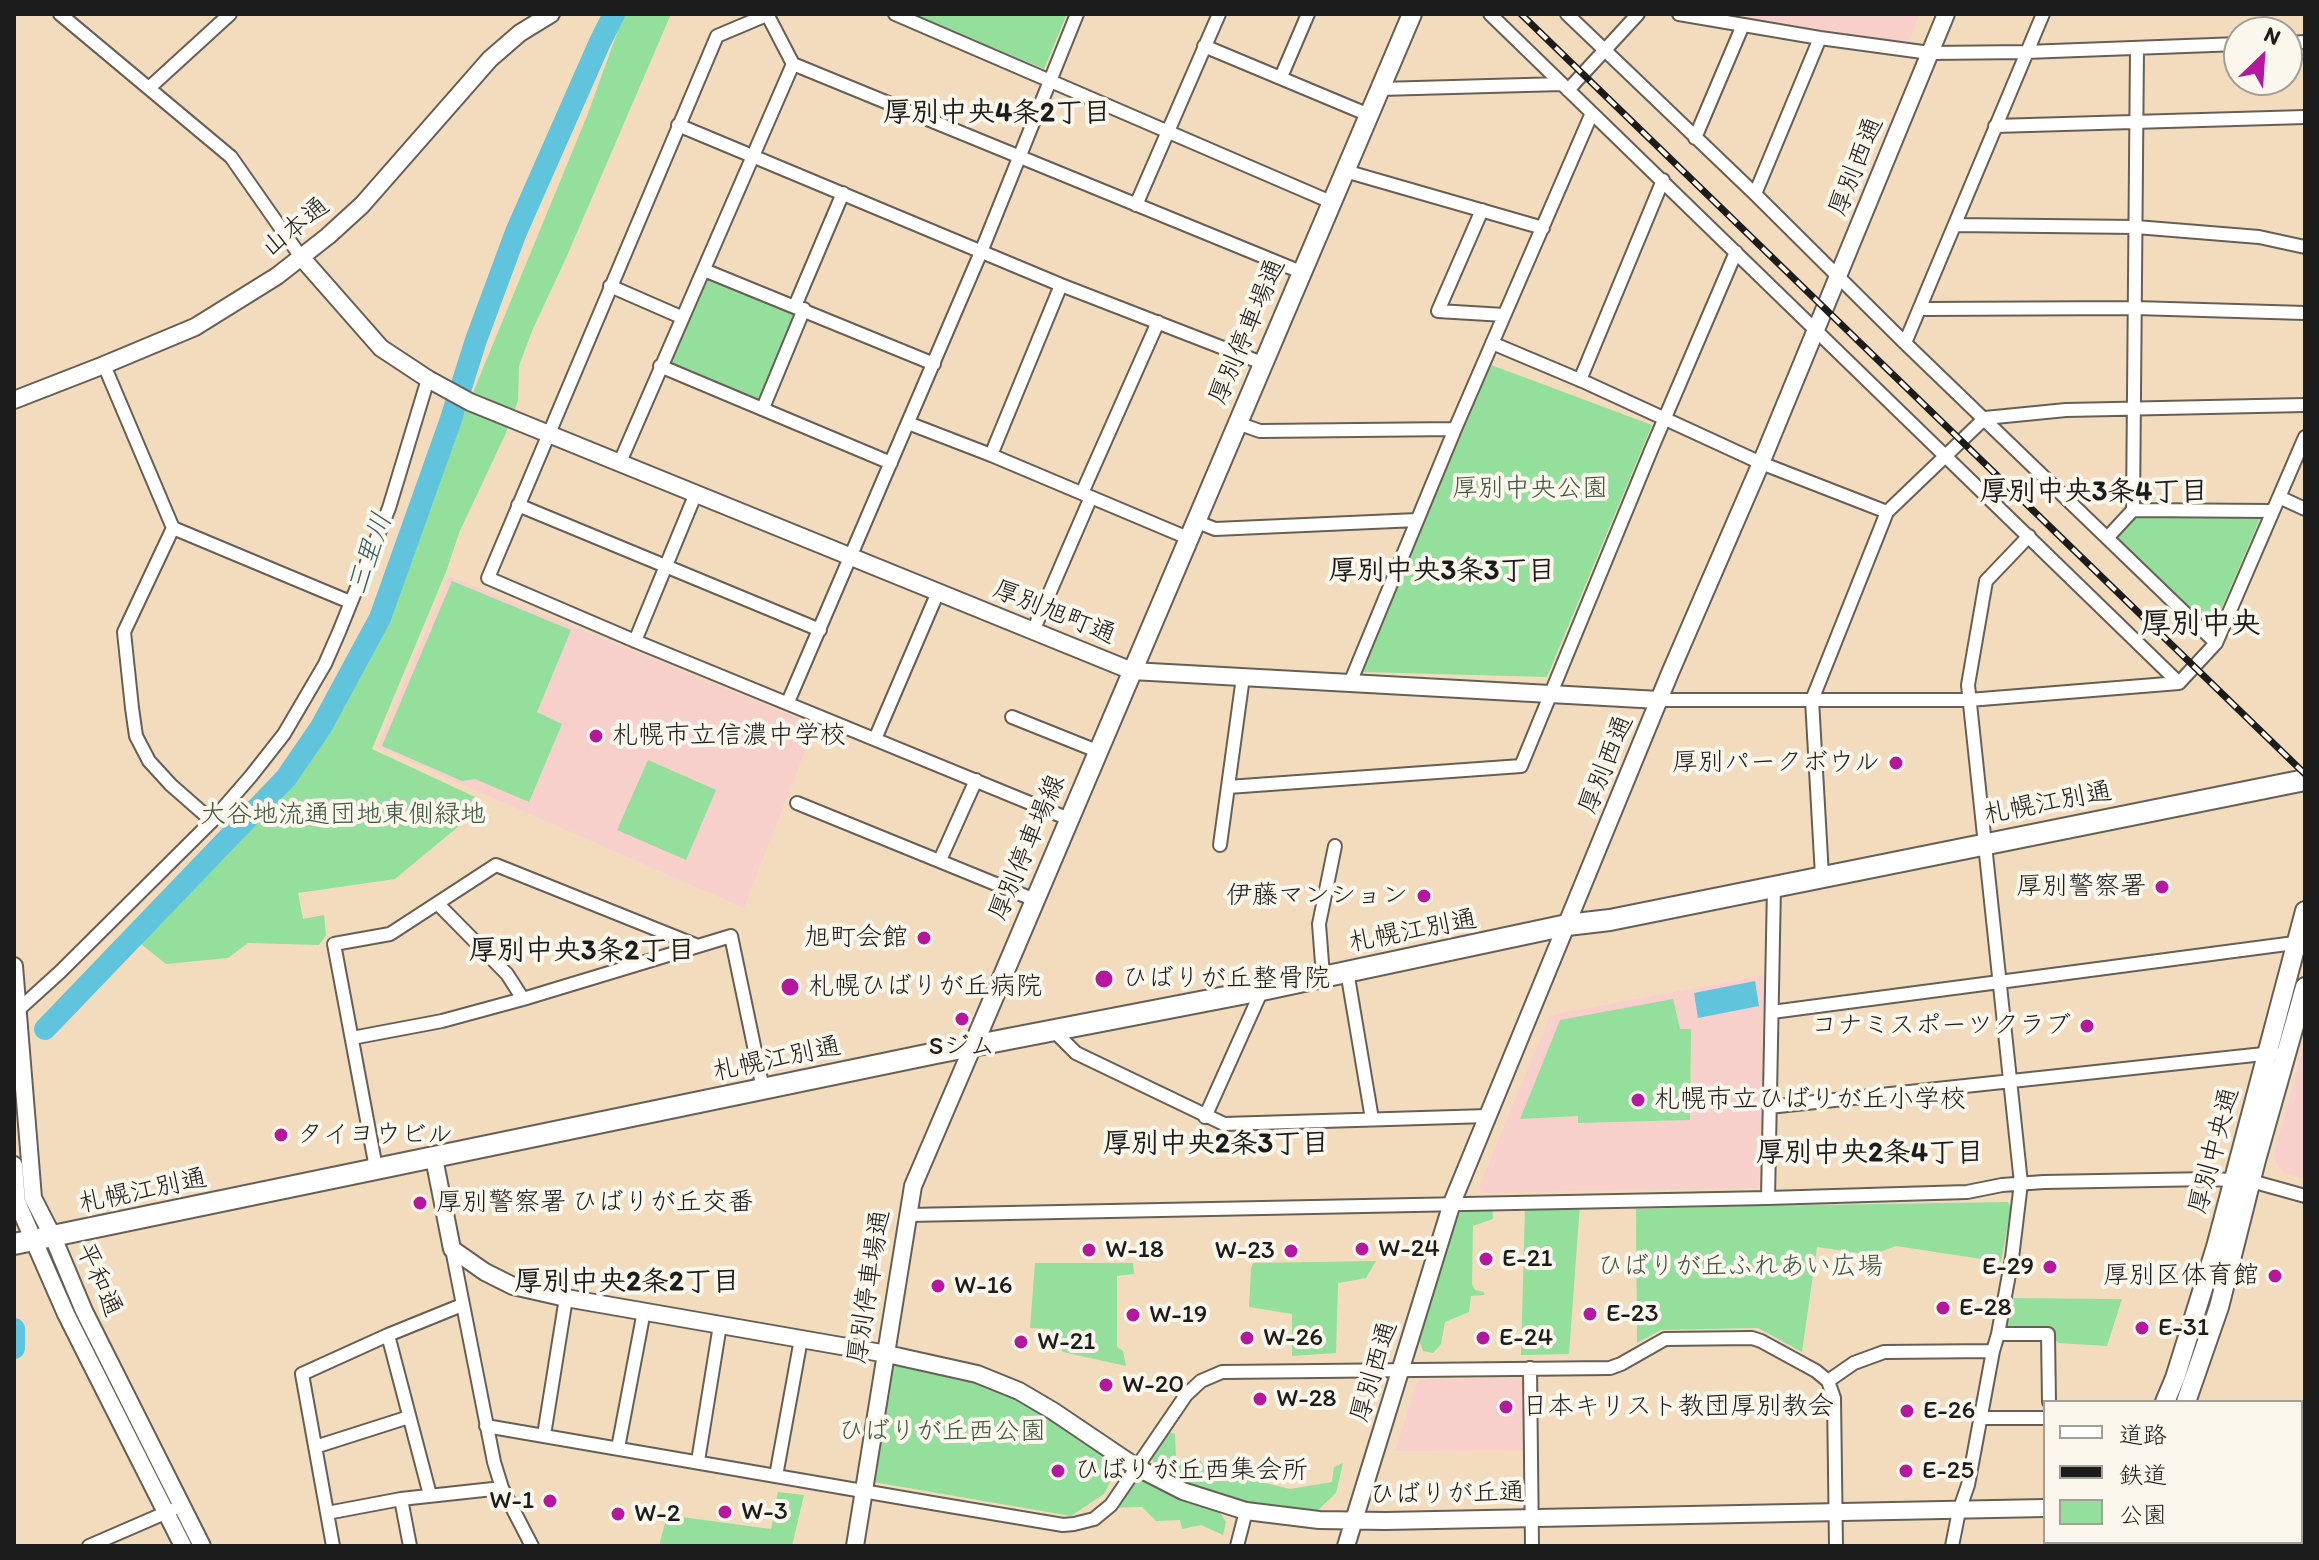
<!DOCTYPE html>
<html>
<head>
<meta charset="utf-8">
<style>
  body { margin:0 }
  #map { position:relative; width:2319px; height:1560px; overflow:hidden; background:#f3dcbe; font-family:Itim,"Klee One",sans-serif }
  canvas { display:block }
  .frame { position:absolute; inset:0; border:16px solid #1c1c1c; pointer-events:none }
  .legend { position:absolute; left:2043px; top:1400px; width:260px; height:144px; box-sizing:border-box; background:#fbf7ec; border:2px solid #a29f99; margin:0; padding:10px 14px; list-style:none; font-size:24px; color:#1c1c1c }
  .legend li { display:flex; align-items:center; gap:16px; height:40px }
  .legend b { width:40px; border:2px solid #a29f99 }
  .north { position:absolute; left:2223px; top:16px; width:80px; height:80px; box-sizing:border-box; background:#fbf7ec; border:2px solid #a29f99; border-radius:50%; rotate:25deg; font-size:22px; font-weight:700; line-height:32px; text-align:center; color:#1c1c1c }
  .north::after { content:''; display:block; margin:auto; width:28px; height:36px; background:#b5179e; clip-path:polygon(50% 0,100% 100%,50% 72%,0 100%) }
</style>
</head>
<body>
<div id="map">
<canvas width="2319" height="1560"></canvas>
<div class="frame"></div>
<ul class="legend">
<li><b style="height:10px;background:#fff"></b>道路</li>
<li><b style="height:10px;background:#1c1c1c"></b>鉄道</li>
<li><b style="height:22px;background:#94df9c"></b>公園</li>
</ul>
<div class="north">N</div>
</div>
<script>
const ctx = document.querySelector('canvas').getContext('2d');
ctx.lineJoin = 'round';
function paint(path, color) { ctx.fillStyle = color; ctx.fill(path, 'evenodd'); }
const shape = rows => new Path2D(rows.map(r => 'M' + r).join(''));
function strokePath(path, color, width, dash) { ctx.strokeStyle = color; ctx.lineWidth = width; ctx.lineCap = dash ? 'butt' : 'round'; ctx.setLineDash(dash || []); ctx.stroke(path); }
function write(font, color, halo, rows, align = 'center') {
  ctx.font = font + ' Itim,"Klee One",sans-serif'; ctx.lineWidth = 8; ctx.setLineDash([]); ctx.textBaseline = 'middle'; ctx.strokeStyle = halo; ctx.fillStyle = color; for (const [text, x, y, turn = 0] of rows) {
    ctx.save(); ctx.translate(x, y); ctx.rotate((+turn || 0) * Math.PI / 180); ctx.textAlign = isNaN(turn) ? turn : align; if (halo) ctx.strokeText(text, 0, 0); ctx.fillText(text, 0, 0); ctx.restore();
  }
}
paint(shape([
  [1731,14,1919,14,1910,39,1902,43],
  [449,576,815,725,744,908,377,747],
  [1765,975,1759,1185,1756,1188,1482,1193,1479,1187,1550,1015],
  [2305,1040,2305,1179,2283,1173,2273,1157],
  [1518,1377,1523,1381,1523,1450,1395,1451,1416,1384,1421,1380]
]), '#f7d0cc');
paint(shape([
  [624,14,671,14,566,258,532,331,519,366,518,401,505,435,459,533,446,572,372,749,475,797,459,826,395,879,298,893,303,919,324,915,326,935,319,945,248,943,228,958,166,964,136,940,323,730,372,650,453,441,587,116],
  [911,14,1067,14,1044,69],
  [705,274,799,311,760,402,665,364],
  [1486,363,1652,425,1547,677,1361,672],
  [2262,514,2212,631,2115,536,2134,516],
  [452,581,571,630,537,712,562,724,529,802,475,779,462,781,382,746],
  [648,760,716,790,686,860,617,830],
  [1673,999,1680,1029,1691,1029,1690,1120,1578,1123,1578,1116,1520,1119,1560,1020],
  [2008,1202,2011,1207,2001,1262,1896,1246,1872,1255,1817,1247,1802,1352,1758,1328,1661,1330,1637,1343,1636,1209,1749,1206],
  [1492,1203,1493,1219,1473,1226,1472,1284,1475,1290,1484,1292,1484,1295,1471,1296,1469,1312,1445,1322,1441,1344,1433,1353,1423,1351,1417,1335,1456,1217,1466,1207],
  [1580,1204,1569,1354,1521,1355,1525,1206],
  [1376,1261,1366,1278,1338,1283,1336,1353,1292,1356,1292,1314,1249,1307,1251,1269,1253,1263],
  [1035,1263,1133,1263,1134,1274,1117,1276,1117,1347,1123,1351,1126,1366,1063,1352,1050,1329,1030,1328],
  [2009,1298,2122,1299,2107,1346,2058,1343,2047,1330,2002,1331],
  [891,1363,936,1367,1018,1395,1120,1463,1104,1494,1071,1516,873,1482],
  [1167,1431,1175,1434,1176,1461,1200,1460,1207,1470,1239,1474,1257,1481,1290,1489,1332,1482,1334,1467,1343,1463,1336,1493,1318,1510,1278,1510,1216,1497,1157,1472,1149,1450],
  [1136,1472,1214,1503,1226,1522,1223,1535,1201,1525,1182,1529,1180,1520,1156,1521,1142,1507,1111,1508],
  [778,1492,804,1495,792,1546,659,1546,667,1515,771,1529]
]), '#94df9c');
paint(shape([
  [1755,981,1759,1006,1698,1018,1694,993]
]), '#60c4dd');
strokePath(shape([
  [45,1029,286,778,321,727,380,618,450,422,476,340,516,232,600,42,614,14],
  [14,1329,14,1348]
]), '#60c4dd', 22);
const minor = shape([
  [60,14,231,157,301,257],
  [767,14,793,64,1301,272],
  [769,14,717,36,488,578,635,641,1069,819],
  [895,14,1331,202],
  [1490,14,2179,683],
  [1567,14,1755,194,1905,343,2216,643],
  [1679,14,1820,38,1930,53,2026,52,2239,44],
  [2287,43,2305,42],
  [1204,46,1369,115],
  [1281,77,1308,14],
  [149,88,230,14],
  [1380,89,1562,84],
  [1568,90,1638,14],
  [678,125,1061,285,1262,363],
  [1995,126,2305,117],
  [1695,138,1743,25],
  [1345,171,1543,228],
  [1755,194,1820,38],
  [1136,205,1219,14],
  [1482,210,1438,311,1504,315],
  [1956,225,2136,227,2259,237,2305,247],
  [704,270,934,364],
  [610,286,681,317],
  [795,306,843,193],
  [1921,309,2135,308,2305,313],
  [1492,343,1587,383,1761,463,1887,512],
  [1905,343,2043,14],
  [104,365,173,528,350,602],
  [660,366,891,463],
  [1580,380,1663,180],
  [763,408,804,309],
  [908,423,991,455,1188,538],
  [1237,423,1260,431,1455,429],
  [991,455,1061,285],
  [620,462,793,64],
  [1082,493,1158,322],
  [2279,497,2305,509],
  [518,505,820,630],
  [2133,510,2272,511],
  [1195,521,1215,529,1417,520],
  [173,528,124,632,132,708,136,736,149,761,171,785,212,821],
  [2108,537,2133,510,2137,48],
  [1033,631,1091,497],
  [635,641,696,493],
  [1350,683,1455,429,1592,113],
  [1659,700,1969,700,2179,683,2216,643,2305,437],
  [788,702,981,252,1077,14],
  [1012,717,1097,751],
  [875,739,938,592],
  [1228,787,1521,766,1652,448,1736,252],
  [797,803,1035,900],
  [1220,845,1243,677],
  [940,860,976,780],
  [1822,876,1812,700,1887,512,1985,418,2066,410,2305,405],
  [438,904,507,974,523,999],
  [1347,971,1372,1119],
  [1323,976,1319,924,1335,846],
  [14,1011,17,1011,60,972,212,821,251,776,284,734,325,664,339,632,389,508,428,379],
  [1772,1012,2302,942],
  [1053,1030,1076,1053,1224,1124,1488,1116],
  [352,1038,442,1021,523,999,731,936,763,1089],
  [1769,1107,2273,1053],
  [1205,1117,1262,990],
  [376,1168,334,944,390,934,496,865,698,946],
  [1768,1198,1774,886],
  [908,1215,1768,1198,1967,1192,2002,1185,2044,1182,2210,1179,2251,1181,2305,1196],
  [452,1249,494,1462,502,1488,532,1546],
  [1998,1334,2048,1334,2049,1402],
  [388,1335,430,1495],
  [1530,1368,1532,1546],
  [1828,1381,1854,1363,1884,1352,1993,1351],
  [1981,1418,2045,1418],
  [486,1426,938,1504,1063,1525,1074,1524,1094,1519,1111,1505,1186,1395,1201,1381,1222,1372,1610,1368,1621,1364,1665,1339,1752,1338,1761,1341,1816,1371,1828,1381,1834,1398,1836,1546],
  [544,1435,566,1298],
  [315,1447,409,1417],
  [618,1448,644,1311],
  [698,1461,720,1325],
  [776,1476,801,1339],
  [401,1499,410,1546],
  [327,1513,401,1499,502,1488],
  [89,1546,172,1510],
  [333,1546,302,1374,388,1335,462,1305],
  [1237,1546,1246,1511],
  [1952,1546,1959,1511,1968,1485,1993,1351,1998,1334,2012,1258,2021,1183,1968,685,1986,581,2029,536]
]);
const tertiary = shape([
  [301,257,381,348,428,379,470,402,1132,671,1659,700],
  [14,400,104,365,195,327,277,276,328,236,362,205,490,59,520,33,551,14],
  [14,966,33,1198,53,1237,84,1311,202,1546],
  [434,1158,452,1249,485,1272,513,1286,566,1298,887,1354,977,1374,1019,1391,1053,1411,1136,1467,1183,1491,1246,1511,1319,1520,1385,1521,2045,1508],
  [14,1165,17,1202,66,1314,183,1546],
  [2301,1505,2305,1505],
  [855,1546,913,1186,973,1046],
  [1346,1546,1452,1203,1670,673,1761,463,1946,14]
]);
const secondary = shape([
  [973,1046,1412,14],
  [2165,1402,2175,1378,2216,1247,2305,911],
  [2186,1402,2219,1307,2256,1160,2305,987],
  [2096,1546,2098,1542],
  [2118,1546,2120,1542]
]);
const trunk = shape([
  [14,1244,936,1053,1262,990,1567,925,1610,920,2305,780]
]);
strokePath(minor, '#675f55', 16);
strokePath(tertiary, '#675f55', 20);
strokePath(secondary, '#675f55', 22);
strokePath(trunk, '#675f55', 24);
strokePath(minor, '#fff', 12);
strokePath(tertiary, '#fff', 16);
strokePath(secondary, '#fff', 18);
strokePath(trunk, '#fff', 20);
const rail = shape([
  [1521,14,2305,774]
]);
strokePath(rail, '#1c1c1c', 7);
strokePath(rail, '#fbf7ec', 4, [12]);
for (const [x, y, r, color] of [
  [596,736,8,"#b5179e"],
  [1896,763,8,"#b5179e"],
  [2162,887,8,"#b5179e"],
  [1424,896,8,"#b5179e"],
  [924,938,8,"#b5179e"],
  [1104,979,10,"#b5179e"],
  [790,987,10,"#b5179e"],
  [962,1019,8,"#b5179e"],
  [2087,1026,8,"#b5179e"],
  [1638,1100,8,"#b5179e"],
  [281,1135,8,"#b5179e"],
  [420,1203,8,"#b5179e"],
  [1362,1249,8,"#b5179e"],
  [1089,1250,8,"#b5179e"],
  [1291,1251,8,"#b5179e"],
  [1486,1259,8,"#b5179e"],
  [2050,1267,8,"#b5179e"],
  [2275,1276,8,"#b5179e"],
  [938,1286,8,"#b5179e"],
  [1943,1308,8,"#b5179e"],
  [1590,1314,8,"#b5179e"],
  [1133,1315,8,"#b5179e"],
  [2142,1328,8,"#b5179e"],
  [1247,1338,8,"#b5179e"],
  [1483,1338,8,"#b5179e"],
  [1021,1342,8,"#b5179e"],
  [1106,1385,8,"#b5179e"],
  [1260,1399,8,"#b5179e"],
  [1506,1407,8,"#b5179e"],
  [1907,1411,8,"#b5179e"],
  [1058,1471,8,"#b5179e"],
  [1906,1471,8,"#b5179e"],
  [550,1501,8,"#b5179e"],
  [725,1512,8,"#b5179e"],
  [618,1514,8,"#b5179e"]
]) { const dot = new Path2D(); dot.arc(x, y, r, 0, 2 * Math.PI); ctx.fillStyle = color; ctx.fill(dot); strokePath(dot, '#fbf7ec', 3); }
write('26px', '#1c1c1c', '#fbf7ec', [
  ["厚別西通",1857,167,-68],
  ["山本通",296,228,-39],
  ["厚別停車場通",1248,332,-67],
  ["厚別旭町通",1054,613,22],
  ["厚別西通",1607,765,-68],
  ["札幌江別通",2048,804,-11],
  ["厚別停車場線",1028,848,-67],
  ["札幌江別通",1413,932,-11],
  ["札幌江別通",777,1060,-12],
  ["厚別中央通",2215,1151,-75],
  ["札幌江別通",143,1192,-12],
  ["平和通",98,1280,66],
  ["厚別停車場通",870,1287,-81],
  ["厚別西通",1375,1372,-73],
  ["ひばりが丘通",1447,1495,-1]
]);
write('26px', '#405642', '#fbf7ec', [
  ["厚別中央公園",1530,489],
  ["大谷地流通団地東側緑地",343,815],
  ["ひばりが丘ふれあい広場",1740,1267],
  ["ひばりが丘西公園",942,1432]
]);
write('26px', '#1c1c1c', '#fbf7ec', [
  ["札幌市立信濃中学校",612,736],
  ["厚別パークボウル",1880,763,"right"],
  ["厚別警察署",2146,887,"right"],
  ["伊藤マンション",1408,896,"right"],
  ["旭町会館",908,938,"right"],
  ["ひばりが丘整骨院",1122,979],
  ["札幌ひばりが丘病院",808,987],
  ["コナミスポーツクラブ",2071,1026,"right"],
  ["Sジム",962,1047,"center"],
  ["札幌市立ひばりが丘小学校",1654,1100],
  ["タイヨウビル",297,1135],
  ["厚別警察署 ひばりが丘交番",436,1203],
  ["W-24",1378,1249],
  ["W-18",1105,1250],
  ["W-23",1275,1251,"right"],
  ["E-21",1502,1259],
  ["E-29",2034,1267,"right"],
  ["厚別区体育館",2259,1276,"right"],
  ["W-16",954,1286],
  ["E-28",1959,1308],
  ["E-23",1606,1314],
  ["W-19",1149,1315],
  ["E-31",2158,1328],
  ["W-26",1263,1338],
  ["E-24",1499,1338],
  ["W-21",1037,1342],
  ["W-20",1122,1385],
  ["W-28",1276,1399],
  ["日本キリスト教団厚別教会",1522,1407],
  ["E-26",1923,1411],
  ["ひばりが丘西集会所",1074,1471],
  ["E-25",1922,1471],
  ["W-1",534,1501,"right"],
  ["W-3",741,1512],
  ["W-2",634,1514]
], 'left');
write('bold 28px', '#1c1c1c', '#fbf7ec', [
  ["厚別中央4条2丁目",997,114],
  ["厚別中央3条4丁目",2094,493],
  ["厚別中央3条3丁目",1442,572],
  ["厚別中央3条2丁目",582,952],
  ["厚別中央2条3丁目",1216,1145],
  ["厚別中央2条4丁目",1870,1154],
  ["厚別中央2条2丁目",627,1283]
]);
write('italic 28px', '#375f69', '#fbf7ec', [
  ["三里川",371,554,-71]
]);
write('bold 30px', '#1c1c1c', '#fbf7ec', [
  ["厚別中央",2201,625]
]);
</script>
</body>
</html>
